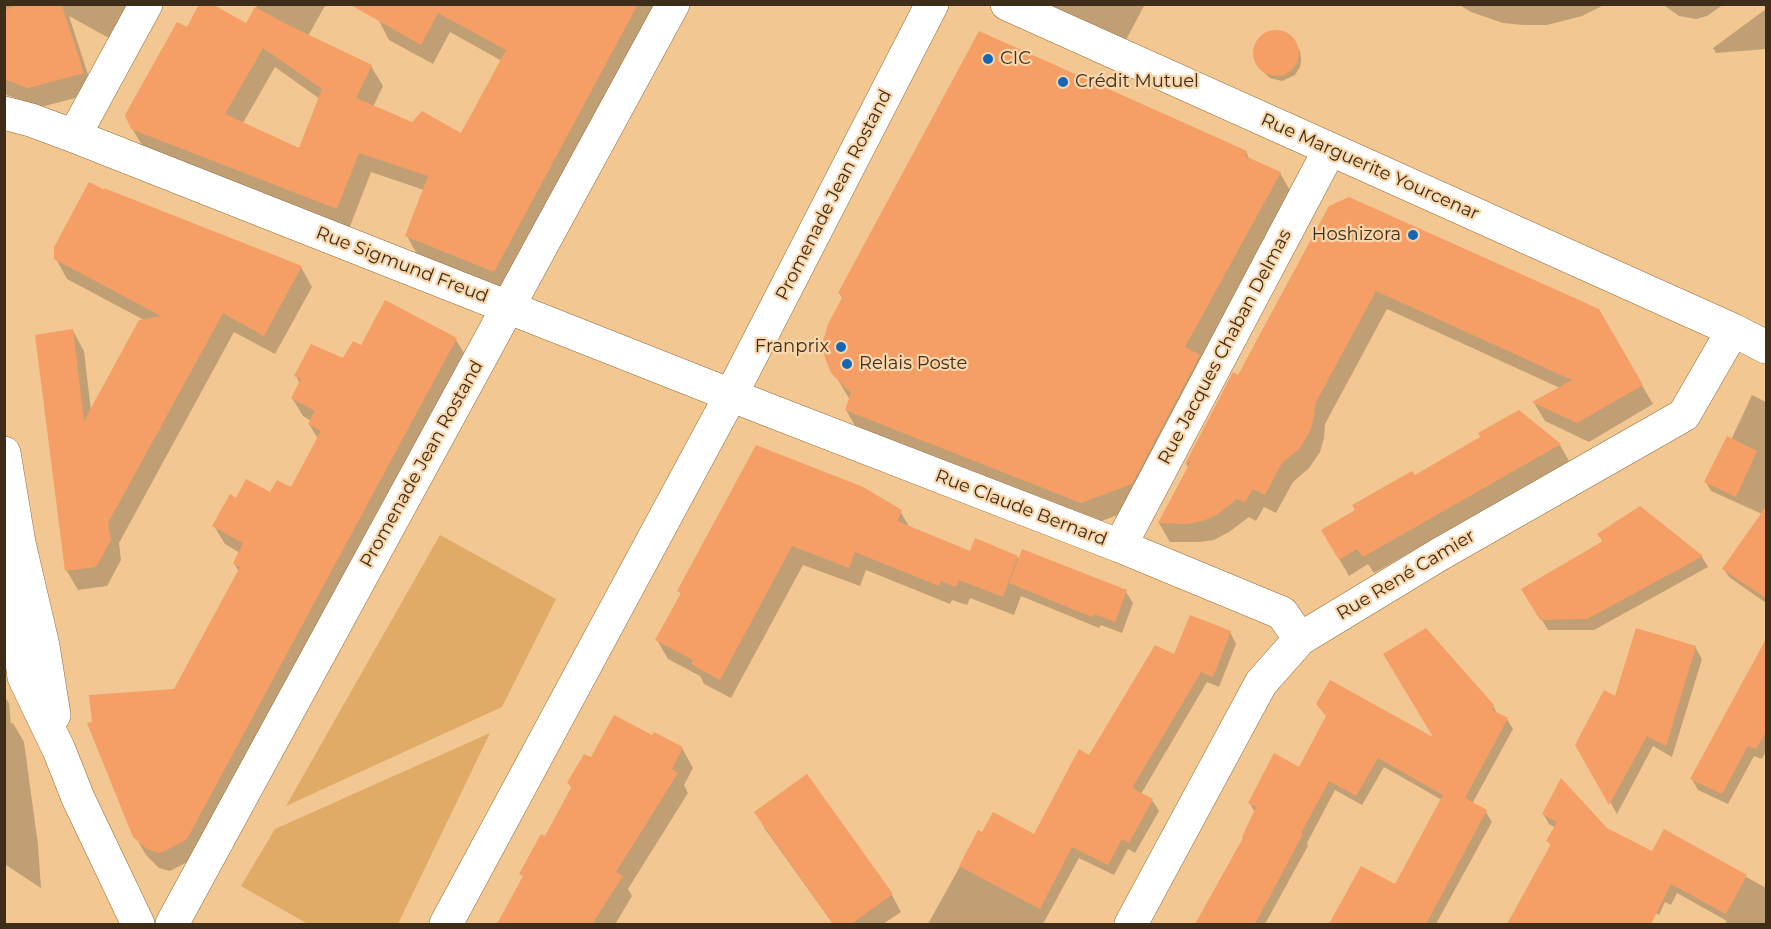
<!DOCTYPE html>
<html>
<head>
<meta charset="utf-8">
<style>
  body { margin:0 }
  #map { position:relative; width:1771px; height:929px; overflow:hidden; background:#f2c791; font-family:Montserrat,sans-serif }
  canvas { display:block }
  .frame { position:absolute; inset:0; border:6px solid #3e2d18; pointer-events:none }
</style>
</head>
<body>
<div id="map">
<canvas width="1771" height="929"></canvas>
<div class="frame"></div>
</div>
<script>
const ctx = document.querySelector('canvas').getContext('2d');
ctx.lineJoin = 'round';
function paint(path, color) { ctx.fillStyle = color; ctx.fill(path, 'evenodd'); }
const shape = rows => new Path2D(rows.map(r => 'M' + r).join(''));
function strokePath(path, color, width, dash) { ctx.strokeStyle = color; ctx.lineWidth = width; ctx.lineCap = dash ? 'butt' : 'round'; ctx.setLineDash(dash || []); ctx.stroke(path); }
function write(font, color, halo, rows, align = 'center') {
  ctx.font = font + ' Montserrat,sans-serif'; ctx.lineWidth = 4.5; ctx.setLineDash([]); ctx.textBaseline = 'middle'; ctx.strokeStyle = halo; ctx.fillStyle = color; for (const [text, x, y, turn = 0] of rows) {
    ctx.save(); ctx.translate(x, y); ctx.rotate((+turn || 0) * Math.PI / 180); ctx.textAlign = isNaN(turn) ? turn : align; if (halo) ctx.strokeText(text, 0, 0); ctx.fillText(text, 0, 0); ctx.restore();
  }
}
paint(shape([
  [440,535,556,599,502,707,286,806],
  [490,733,398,924,308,924,241,886,275,829]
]), '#e0ab66');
paint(shape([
  [4,4,139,4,118,43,69,16,94,93,41,107,4,94],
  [258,4,326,4,308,36,371,66,383,86,373,107,412,124,462,135,502,61,450,32,433,64,389,40,378,19,386,4,661,4,506,291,418,256,407,236,424,190,371,172,349,229,144,149,132,128,187,29,247,25],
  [275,67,320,99,300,150,243,123],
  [1047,4,1145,4,1126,40],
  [1458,4,1606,4,1582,16,1547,25,1523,25,1503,23,1471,12],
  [1662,4,1724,4,1707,16,1696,19,1679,16],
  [1766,9,1766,49,1716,53,1713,48],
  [1276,32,1288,35,1292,39,1300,51,1301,60,1300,67,1295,75,1282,81,1270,78,1261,70,1255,58,1255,52,1261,38,1269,33],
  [1246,152,1250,160,1280,173,1292,194,1143,505,1094,524,858,431,846,410,850,400,829,365,843,299,839,293],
  [107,193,301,267,312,287,275,354,234,332,119,543,121,560,107,586,78,590,67,571,73,331,84,351,91,411,144,320,67,279,56,259],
  [1331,207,1598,311,1653,404,1589,442,1545,421,1534,403,1560,388,1387,309,1325,424,1324,438,1320,452,1309,468,1293,482,1276,513,1264,507,1256,521,1249,517,1229,532,1214,540,1199,542,1170,542,1159,523,1189,468,1186,464,1234,374,1238,377],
  [386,302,456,340,467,358,197,857,170,871,159,868,146,855,135,836,175,691,239,572,234,563,240,553,225,544,214,526,237,501,291,489,318,439,309,424,311,421,303,416,292,398,300,384,296,376,344,360,361,347],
  [1752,395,1766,402,1766,603,1729,577,1724,569,1762,514,1711,491,1706,482,1731,440],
  [1560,445,1569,461,1374,573,1368,564,1349,576,1323,531,1414,477],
  [757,447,900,511,910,528,971,553,1017,557,1019,560,1126,592,1133,603,1122,633,1101,625,1099,628,1021,596,1014,615,970,598,967,605,952,600,950,604,866,570,860,586,803,565,731,698,704,684,700,676,668,659,657,640,681,595,679,591],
  [1640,508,1702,557,1708,567,1594,630,1548,630,1523,589,1603,543,1599,534],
  [1230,632,1236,644,1219,687,1207,682,1141,794,1152,800,1159,811,1135,853,1128,849,1114,875,1079,858,1043,924,928,924,979,832,983,834,1034,837,1090,757,1175,656],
  [1695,647,1702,659,1672,757,1653,746,1617,814,1577,745,1616,698],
  [1766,681,1766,751,1762,759,1754,756,1728,804,1698,790,1692,779],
  [4,696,9,703,11,724,13,723,24,742,38,845,41,888,6,865,4,869],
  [1318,704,1437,741,1493,706,1498,715,1507,719,1513,729,1472,804,1486,812,1492,822,1436,924,1331,924,1362,868,1396,886,1442,800,1384,767,1362,805,1335,790,1307,843,1308,846,1265,924,1197,924,1244,838,1255,813,1250,803,1300,769,1327,718],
  [653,737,682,748,693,768,684,785,688,793,628,889,632,896,616,923,618,924,502,924,500,921,524,878,521,874,545,838,572,789,569,783,592,759],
  [756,812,892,895,901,912,883,924,833,924,765,829],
  [1543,814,1606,830,1652,853,1664,831,1766,888,1766,924,1725,924,1727,921,1677,893,1671,905,1665,902,1659,915,1653,912,1646,924,1509,924,1551,846,1548,841,1556,828,1549,824]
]), '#0003');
paint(shape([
  [21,4,62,6,84,73,28,88,4,79,4,10],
  [199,4,212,4,246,23,255,7,284,23,372,65,356,98,412,122,422,111,461,133,506,50,438,13,421,45,349,4,638,4,494,272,405,236,428,176,359,153,337,209,131,129,125,115,177,22,187,27],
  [263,48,322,89,299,148,225,114],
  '1253 53a23 23 0 1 1 46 0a23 23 0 1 1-46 0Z',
  [979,31,1247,151,1245,156,1281,172,1185,347,1200,355,1132,484,1081,503,845,410,851,393,831,373,825,358,823,342,828,324,843,296,838,293],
  [89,182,105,190,104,188,302,266,264,336,223,313,108,523,111,540,96,567,65,571,35,335,73,329,84,421,139,320,161,316,54,259,54,247],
  [1349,197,1599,309,1643,385,1577,423,1532,402,1572,380,1376,291,1315,404,1314,418,1309,433,1299,449,1282,463,1265,495,1253,489,1245,502,1237,499,1218,514,1203,521,1187,524,1158,523,1191,461,1185,464,1233,372,1238,375,1329,206],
  [385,300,457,338,187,839,163,852,159,853,147,849,133,837,87,723,92,722,89,695,174,689,240,567,233,563,243,543,212,526,230,494,236,498,246,479,270,492,277,480,291,487,321,431,308,424,315,411,291,398,301,379,294,376,311,344,343,358,353,341,361,345],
  [1519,410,1561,444,1363,557,1357,549,1339,560,1321,530,1355,510,1352,505,1412,471,1415,475,1480,437,1478,433],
  [1727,436,1757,451,1736,497,1704,482],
  [756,445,863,487,902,510,897,521,970,551,975,538,1018,556,1003,597,959,580,956,587,941,581,939,586,855,552,849,568,792,546,720,680,691,664,693,660,655,640,681,593,677,591],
  [1767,505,1767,599,1722,569],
  [1640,506,1703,556,1587,619,1540,620,1521,589,1603,541,1597,534],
  [1022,549,1127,590,1115,622,1094,614,1092,617,1009,583],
  [1190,615,1231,631,1213,677,1201,672,1132,788,1153,799,1129,843,1122,839,1108,865,1072,847,1040,909,959,866,978,830,982,832,993,812,1034,834,1079,749,1089,755,1155,645,1174,654],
  [1426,628,1494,705,1492,710,1508,718,1465,798,1487,810,1426,924,1329,924,1361,866,1395,884,1443,795,1378,758,1356,796,1329,781,1301,833,1303,834,1255,924,1195,924,1243,838,1242,837,1256,807,1248,803,1274,753,1299,767,1326,716,1316,704,1330,680,1433,737,1383,654],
  [1636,628,1696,646,1666,746,1647,736,1609,805,1575,745,1604,690,1615,696],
  [1767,637,1767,730,1756,749,1748,746,1722,794,1690,779],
  [614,715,652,735,654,732,683,747,672,769,678,773,616,872,623,876,592,924,497,924,523,876,519,874,541,834,545,836,572,786,567,783,584,754,591,757],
  [807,774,893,894,851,924,833,924,754,812],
  [1561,778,1607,828,1652,851,1664,829,1747,875,1726,914,1671,884,1651,924,1507,924,1551,844,1546,841,1557,822,1542,814]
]), '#f59e66');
const minor = shape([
  [1007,4,1733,330],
  [4,113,31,120,74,136,766,409,1120,546,1282,613,1300,639],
  [74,136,146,4],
  [4,453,19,543,43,646,54,715],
  [19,543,15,613,24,677,59,750,78,798,138,924],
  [1120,546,1330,149],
  [172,924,673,4],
  [446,924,731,395,932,4],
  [1131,924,1261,683,1300,639,1440,554,1684,415,1733,330,1766,347]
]);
strokePath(minor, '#936c38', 34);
strokePath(minor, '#fff', 33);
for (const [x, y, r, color] of [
  [988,59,6,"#1566b4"],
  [1063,82,6,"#1566b4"],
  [1413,235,6,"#1566b4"],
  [841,347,6,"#1566b4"],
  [847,364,6,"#1566b4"]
]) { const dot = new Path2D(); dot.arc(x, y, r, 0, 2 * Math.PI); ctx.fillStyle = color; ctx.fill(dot); strokePath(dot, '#f9d6ab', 2); }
write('18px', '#3e2d18', '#f9d6ab', [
  ["CIC",1000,59],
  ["Crédit Mutuel",1075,82],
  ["Hoshizora",1401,235,"right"],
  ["Franprix",829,347,"right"],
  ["Relais Poste",859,364]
], 'left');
write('18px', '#3e2d18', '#f9d6ab', [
  ["Rue Marguerite Yourcenar",1370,167,24],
  ["Promenade Jean Rostand",834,195,-63],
  ["Rue Sigmund Freud",402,265,21],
  ["Rue Jacques Chaban Delmas",1225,347,-62],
  ["Promenade Jean Rostand",422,464,-61],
  ["Rue Claude Bernard",1021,508,21],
  ["Rue René Camier",1406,575,-31]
]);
</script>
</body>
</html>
